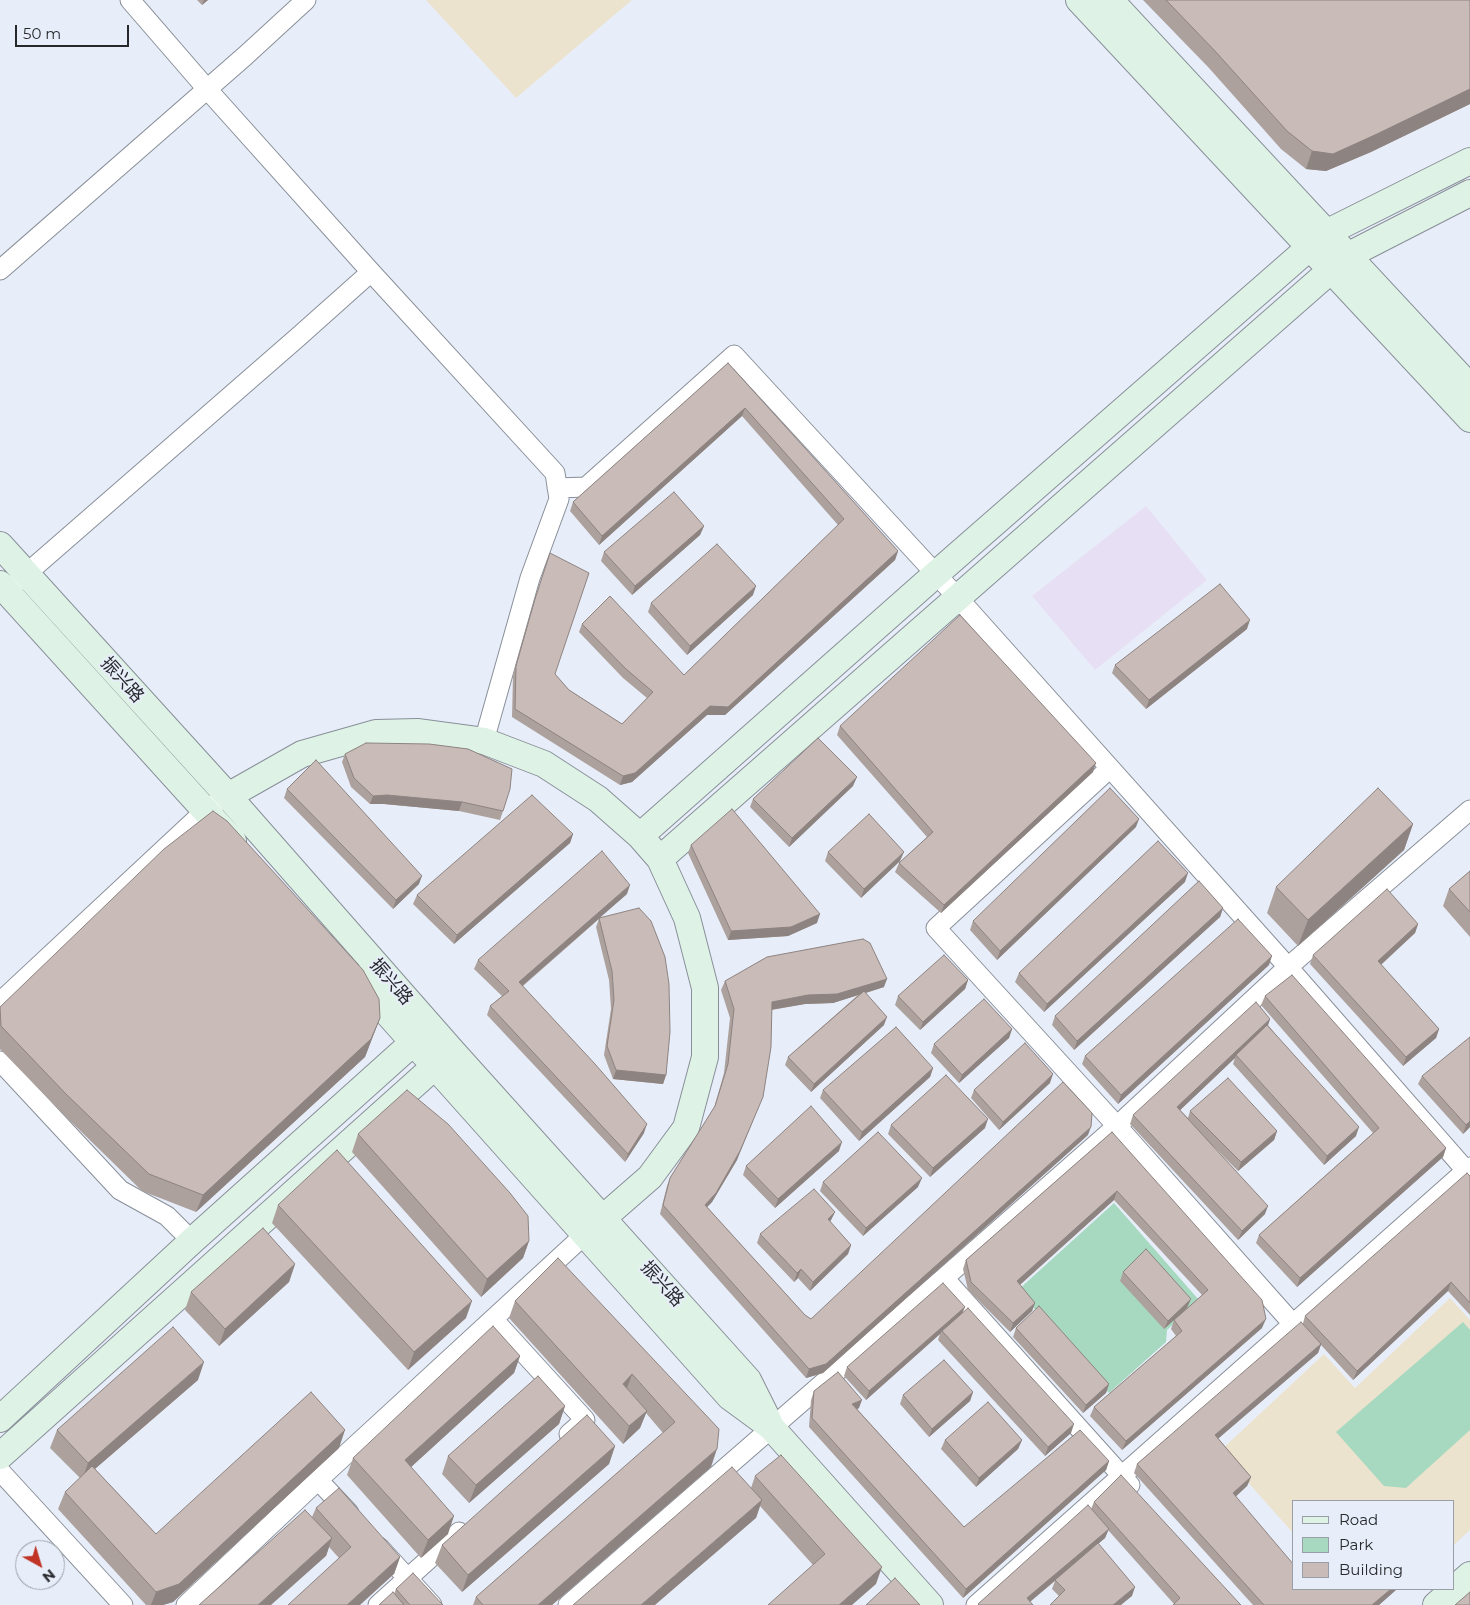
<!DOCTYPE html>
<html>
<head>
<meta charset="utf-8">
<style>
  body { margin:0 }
  #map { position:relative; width:1470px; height:1605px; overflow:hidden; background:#e8eef9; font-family:Montserrat,sans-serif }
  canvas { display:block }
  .legend { position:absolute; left:1292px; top:1500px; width:162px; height:90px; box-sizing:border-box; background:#e8eef9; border:1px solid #9a9fa7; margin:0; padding:6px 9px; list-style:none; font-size:15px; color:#26282c }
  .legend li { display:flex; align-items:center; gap:10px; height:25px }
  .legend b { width:25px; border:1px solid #9a9fa7 }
  .north { position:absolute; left:15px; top:1540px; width:50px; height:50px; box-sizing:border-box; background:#e8eef9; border:1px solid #9a9fa7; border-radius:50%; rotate:141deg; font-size:14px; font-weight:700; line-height:20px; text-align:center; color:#26282c }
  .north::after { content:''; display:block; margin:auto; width:18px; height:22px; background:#c03326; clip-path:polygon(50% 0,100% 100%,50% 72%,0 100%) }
  .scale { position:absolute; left:15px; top:25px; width:114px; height:22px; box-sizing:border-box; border:2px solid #26282c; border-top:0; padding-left:6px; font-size:15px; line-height:18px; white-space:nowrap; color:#26282c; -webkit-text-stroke:4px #e8eef9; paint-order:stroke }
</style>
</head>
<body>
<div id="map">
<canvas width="1470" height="1605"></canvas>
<ul class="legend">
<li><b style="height:6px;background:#def3e6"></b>Road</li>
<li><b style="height:14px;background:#a7d9c1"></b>Park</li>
<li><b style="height:14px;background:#c9bbb8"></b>Building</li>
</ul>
<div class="north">N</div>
<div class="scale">50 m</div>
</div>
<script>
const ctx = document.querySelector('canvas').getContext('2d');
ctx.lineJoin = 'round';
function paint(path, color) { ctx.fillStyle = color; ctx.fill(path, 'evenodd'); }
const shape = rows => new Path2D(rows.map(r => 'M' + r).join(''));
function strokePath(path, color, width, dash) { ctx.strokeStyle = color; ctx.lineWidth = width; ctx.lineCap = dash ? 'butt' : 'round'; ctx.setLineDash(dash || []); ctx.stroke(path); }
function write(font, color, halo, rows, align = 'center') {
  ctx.font = font + ' Montserrat,"Noto Sans SC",sans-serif'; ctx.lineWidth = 4; ctx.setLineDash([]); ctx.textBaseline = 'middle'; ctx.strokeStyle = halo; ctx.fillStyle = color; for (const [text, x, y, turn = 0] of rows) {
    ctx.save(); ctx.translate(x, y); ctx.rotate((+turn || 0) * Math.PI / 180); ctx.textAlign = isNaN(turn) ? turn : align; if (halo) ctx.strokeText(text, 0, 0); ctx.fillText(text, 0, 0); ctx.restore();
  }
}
paint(shape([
  [426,0,632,0,516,98],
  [1450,1298,1470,1320,1470,1530,1454,1545,1454,1501,1294,1501,1294,1534,1220,1451,1324,1354,1355,1388]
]), '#ece3ce');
paint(shape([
  [1146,506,1207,580,1095,670,1032,596]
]), '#e7e0f5');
paint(shape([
  [1114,1203,1199,1300,1167,1330,1166,1342,1109,1393,1018,1290],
  [1463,1322,1470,1330,1470,1430,1406,1488,1384,1486,1336,1432]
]), '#a7d9c1');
const street = shape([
  [130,0,207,89,371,272,555,473,559,499,530,578,484,741],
  [0,270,245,56,306,0],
  [557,488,586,487,734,355,958,598,1288,967,1470,1175],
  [18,581,297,338,371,272],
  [1109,769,936,928,1117,1126,1293,1324],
  [0,1002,206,810,216,803],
  [0,1061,120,1190,167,1216,192,1241],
  [944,1278,1130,1485],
  [493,1319,585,1420,569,1434],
  [0,1471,123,1605],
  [318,1480,349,1513],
  [379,1547,432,1605],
  [186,1605,318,1480,593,1227],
  [378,1605,459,1532],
  [568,1605,944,1278,1117,1126,1288,967,1470,810],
  [976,1605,1470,1167]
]);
const secondary = shape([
  [1079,0,1470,419],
  [1110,0,1470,387],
  [0,545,228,796,453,1052,748,1380,769,1422],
  [0,584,233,841],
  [228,796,302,754,376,733,417,732,484,741,544,764,598,799,640,836,660,859,687,918,705,988,705,1057,686,1128,650,1177,603,1218],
  [640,836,936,574,1326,233,1470,161],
  [660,859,1347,256,1470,193],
  [356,978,730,1397,771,1427,930,1605],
  [0,1419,192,1241,426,1031],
  [0,1456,434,1067,447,1057],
  [1436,1605,1470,1575]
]);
strokePath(street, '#898f99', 21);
strokePath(secondary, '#898f99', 28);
strokePath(street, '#fff', 19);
strokePath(secondary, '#def3e6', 26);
paint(shape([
  [197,0,208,0,202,5],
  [1143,0,1470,0,1470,104,1371,152,1326,171,1306,169,1281,149,1209,68],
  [728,363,898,551,895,560,725,715,707,715,632,782,620,785,512,717,513,675,532,608,550,553,555,674,569,690,622,724,647,698,623,678,579,632,582,624,684,675,838,525,742,416,599,545,570,511,573,502],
  [704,526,700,535,632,595,601,561,604,552],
  [753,595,687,655,648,612,651,603],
  [1247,629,1146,709,1112,673,1115,665],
  [840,726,1093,772,941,913,895,872,899,863,927,837,837,735],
  [345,754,503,811,500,820,459,811,384,804,370,804,351,787,342,762],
  [853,786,789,847,750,807,753,799],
  [287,789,419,884,393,909,284,798],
  [1413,824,1404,850,1298,946,1267,913,1276,887],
  [1136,827,997,960,970,930,973,921],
  [573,834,570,843,454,944,413,904,417,895],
  [691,845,817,923,788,936,728,940,688,853],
  [828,852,900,861,861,898,825,861],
  [1470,871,1470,937,1443,906,1449,889],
  [1185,882,1044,1012,1015,982,1019,973],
  [627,894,600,917,666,1075,663,1084,613,1079,604,1055,611,1009,609,980,596,927,599,919,523,986,644,1133,625,1162,487,1015,490,1006,502,996,474,969,478,960],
  [1223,908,1220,917,1074,1050,1052,1025,1055,1016],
  [1418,924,1415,933,1381,965,1439,1029,1436,1038,1403,1066,1310,964,1313,955],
  [1269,965,1118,1104,1082,1064,1085,1056],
  [968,980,965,989,920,1030,895,1005,898,996],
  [725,981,884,987,866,993,884,1025,811,1092,785,1065,788,1057,858,995,833,1003,805,1004,772,1010,737,1160,712,1202,707,1207,805,1315,811,1319,1088,1135,823,1373,806,1378,660,1214,667,1186,670,1178,714,1108,724,1073,730,1018,721,990],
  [1265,996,1446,1148,1443,1157,1297,1287,1256,1243,1259,1235,1373,1133,1261,1005],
  [0,1007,380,1018,365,1057,196,1212,142,1191,60,1111,0,1049],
  [1270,1019,1268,1025,1356,1136,1324,1165,1233,1064,1235,1058,1180,1110,1188,1118,1190,1111,1277,1131,1274,1140,1238,1171,1213,1146,1265,1214,1238,1240,1130,1124,1133,1115],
  [1012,1029,1009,1038,959,1083,931,1053,934,1044],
  [933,1068,930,1077,859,1141,820,1098,823,1090],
  [1422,1076,1470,1127,1463,1134,1418,1084],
  [1050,1083,999,1130,971,1098,974,1090],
  [891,1125,985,1128,930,1177,888,1134],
  [1112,1132,1262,1328,1122,1450,1090,1416,1094,1407,1176,1336,1171,1329,1174,1320,1164,1329,1120,1281,1123,1272,1187,1308,1174,1320,1202,1295,1114,1200,1020,1285,1035,1303,1032,1311,1010,1332,968,1290,963,1269,966,1260],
  [358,1134,529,1241,523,1258,481,1297,352,1152],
  [839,1151,775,1208,743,1175,746,1166],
  [1470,1176,1470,1315,1448,1291,1353,1380,1321,1345,1318,1353,1218,1438,1251,1477,1247,1486,1236,1496,1294,1589,1397,1589,1396,1590,1379,1605,1253,1605,1134,1473,1137,1464,1303,1323,1305,1316],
  [823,1182,918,1187,863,1236,820,1191],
  [278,1205,466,1318,408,1370,272,1223],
  [835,1212,830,1222,851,1245,848,1254,810,1291,798,1278,794,1282,757,1243,760,1234],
  [558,1258,711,1467,552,1605,473,1605,476,1597,663,1433,646,1413,640,1428,623,1444,509,1318,515,1301],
  [295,1264,289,1282,219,1346,185,1310,191,1292],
  [965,1307,963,1312,1071,1433,1045,1456,938,1340,940,1334,866,1400,844,1376,847,1367],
  [1016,1328,1109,1384,1106,1393,1083,1413,1013,1337],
  [520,1356,514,1373,411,1467,448,1534,421,1558,347,1475,353,1458],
  [198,1380,95,1469,156,1534,339,1448,173,1602,163,1605,146,1605,58,1509,65,1492,80,1478,50,1448,57,1430],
  [814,1391,859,1408,857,1409,964,1527,1109,1461,1106,1470,963,1598,809,1427,811,1400],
  [973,1392,970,1401,929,1437,900,1404,903,1395],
  [565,1406,559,1424,469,1503,442,1474,448,1456],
  [945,1440,1022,1440,1018,1449,976,1487,941,1449],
  [615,1446,609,1464,462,1592,435,1563,442,1545],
  [755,1476,876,1584,813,1565,760,1506,756,1518,751,1488],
  [1094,1502,1241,1605,1174,1604,1108,1530,1105,1538,1098,1544,1132,1596,1059,1596,1052,1589,1055,1581,1030,1602,1033,1605,978,1605,1091,1509],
  [316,1508,400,1557,394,1574,339,1558,329,1547,326,1556,312,1517],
  [396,1589,443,1605,379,1605,394,1594]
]), '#ada19e');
paint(shape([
  [204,0,208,0,202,5],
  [1470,89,1470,104,1371,152,1326,171,1306,169,1312,151],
  [745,408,742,416,599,545,602,536],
  [704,526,700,535,632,595,635,586],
  [898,551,895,560,725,715,707,715,632,782,620,785,623,776,710,706],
  [756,586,753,595,687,655,690,646],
  [1250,620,1247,629,1146,709,1149,700],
  [1096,763,1093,772,941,913,944,905],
  [857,777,853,786,789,847,792,838],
  [387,795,462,802,459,811,384,804,370,804,373,796],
  [1139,819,1136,827,997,960,1000,951],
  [1413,824,1404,850,1298,946,1308,920],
  [573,834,570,843,454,944,457,935],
  [904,852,900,861,861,898,864,889],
  [1188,873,1185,882,1044,1012,1047,1004],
  [422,876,419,884,393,909,396,900],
  [630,885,627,894,516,991,519,982],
  [1223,908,1220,917,1074,1050,1077,1041],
  [820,914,817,923,788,936,728,940,731,931],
  [1418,924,1415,933,1375,970,1378,961],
  [1272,956,1269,965,1118,1104,1121,1095],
  [887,979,884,987,833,1003,805,1004,769,1010,772,1002],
  [968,980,965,989,920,1030,923,1022],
  [887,1017,884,1025,811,1092,814,1084],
  [380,1018,365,1057,196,1212,203,1195],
  [1270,1019,1267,1028,1236,1055,1235,1058,1174,1116,1177,1107],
  [1012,1029,1009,1038,959,1083,962,1075],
  [1439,1029,1436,1038,1403,1066,1406,1057],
  [933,1068,930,1077,859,1141,862,1132],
  [616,1070,666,1075,663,1084,613,1079],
  [1053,1074,1050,1083,999,1130,1003,1122],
  [759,1106,737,1160,712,1202,701,1213,705,1205],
  [988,1119,985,1128,930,1177,933,1168],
  [1470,1121,1470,1127,1463,1134,1466,1125],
  [647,1124,644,1133,625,1162,628,1154],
  [1091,1127,1088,1135,823,1373,806,1378,809,1369],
  [1359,1127,1356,1136,1324,1165,1327,1156],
  [1277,1131,1274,1140,1238,1171,1241,1162],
  [842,1142,839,1151,775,1208,778,1199],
  [1446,1148,1443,1157,1297,1287,1300,1278],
  [922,1178,918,1187,863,1236,866,1228],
  [1117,1191,1114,1200,1014,1290,1017,1281],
  [1268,1206,1265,1214,1238,1240,1242,1231],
  [835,1212,831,1220,824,1228,828,1219],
  [529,1241,523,1258,481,1297,487,1279],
  [851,1245,848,1254,810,1291,813,1282],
  [295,1264,289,1282,219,1346,225,1329],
  [801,1269,798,1278,794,1282,797,1273],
  [1451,1282,1448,1291,1353,1380,1357,1371],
  [1191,1299,1187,1308,1164,1329,1168,1321],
  [472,1301,466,1318,408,1370,414,1352],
  [1035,1303,1032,1311,1010,1332,1013,1323],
  [965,1307,961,1315,942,1331,940,1334,866,1400,869,1391],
  [1266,1319,1262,1328,1122,1450,1126,1441],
  [1321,1344,1318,1353,1212,1444,1215,1435],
  [520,1356,514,1373,399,1478,405,1460],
  [204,1362,198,1380,82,1480,88,1463],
  [632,1374,626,1391,623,1384],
  [1109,1384,1106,1393,1083,1413,1086,1405],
  [973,1392,970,1401,929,1437,932,1429],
  [862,1400,859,1408,849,1413,852,1404],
  [565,1406,559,1424,469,1503,476,1485],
  [647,1411,640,1428,623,1444,629,1426],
  [1074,1424,1071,1433,1045,1456,1048,1447],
  [345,1430,339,1448,173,1602,163,1605,151,1605,156,1592],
  [1022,1440,1018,1449,976,1487,979,1478],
  [615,1446,609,1464,462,1592,468,1575],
  [717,1449,711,1467,552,1605,538,1605],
  [1109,1461,1106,1470,963,1598,966,1589],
  [1251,1477,1247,1486,1230,1502,1233,1493],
  [762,1500,756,1518,655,1605,641,1605],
  [454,1516,448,1534,421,1558,428,1540],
  [1109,1529,1105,1538,1026,1605,1027,1598],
  [332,1538,326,1556,271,1605,258,1605],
  [400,1557,394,1574,360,1605,347,1605],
  [882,1567,876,1584,852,1605,839,1605],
  [1135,1587,1132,1596,1121,1605,1113,1605],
  [1391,1589,1397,1589,1379,1605,1372,1605]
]), '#8d8381');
const building = shape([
  [1166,0,1470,0,1470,89,1377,134,1333,154,1312,151,1287,131,1215,51,1166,0],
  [728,363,898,551,728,707,710,706,635,773,623,776,515,709,516,666,535,599,550,553,589,573,555,674,569,690,622,724,653,692,626,669,582,624,610,596,684,675,844,519,745,408,602,536,573,502,728,363],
  [674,492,704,526,635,586,604,552,674,492],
  [717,544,756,586,690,646,651,603,717,544],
  [1220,584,1250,620,1149,700,1115,665,1220,584],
  [960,615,1096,763,944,905,899,863,933,832,840,726,960,615],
  [818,738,857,777,792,838,753,799,818,738],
  [366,743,429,744,468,749,512,769,510,789,503,811,462,802,387,795,373,796,354,778,345,754,366,743],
  [316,760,422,876,396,900,287,789,316,760],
  [1110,788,1139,819,1000,951,973,921,1110,788],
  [1378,788,1413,824,1308,920,1276,887,1378,788],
  [532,795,573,834,457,935,417,895,532,795],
  [732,809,820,914,791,927,731,931,691,845,732,809],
  [213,811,227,821,363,970,379,999,380,1018,371,1039,203,1195,149,1174,66,1094,1,1026,0,1007,164,849,213,811],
  [869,814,904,852,864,889,828,852,869,814],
  [1158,841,1188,873,1047,1004,1019,973,1158,841],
  [602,851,630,885,519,982,595,1064,647,1124,628,1154,490,1006,509,991,478,960,602,851],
  [1470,871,1470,912,1449,889,1470,871],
  [1199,881,1223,908,1077,1041,1055,1016,1199,881],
  [1387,889,1418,924,1378,961,1439,1029,1406,1057,1313,955,1387,889],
  [639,908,651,921,665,957,669,984,670,1032,666,1075,616,1070,607,1046,614,1000,612,971,599,918,639,908],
  [1238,919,1272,956,1121,1095,1085,1056,1238,919],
  [863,939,870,943,887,979,837,994,808,995,772,1002,771,1047,763,1097,740,1151,716,1193,705,1205,805,1315,811,1319,1063,1082,1092,1113,1091,1127,826,1364,809,1369,663,1205,670,1178,715,1106,728,1064,734,1009,725,981,767,957,863,939],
  [944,955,968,980,923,1022,898,996,944,955],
  [1292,975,1446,1148,1300,1278,1259,1235,1379,1128,1265,996,1292,975],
  [864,991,887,1017,814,1084,788,1057,864,991],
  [984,999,1012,1029,962,1075,934,1044,984,999],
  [1256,1002,1270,1019,1177,1107,1268,1206,1242,1231,1133,1115,1256,1002],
  [1267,1025,1359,1127,1327,1156,1236,1055,1267,1025],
  [896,1027,933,1068,862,1132,823,1090,896,1027],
  [1470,1037,1470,1121,1466,1125,1422,1076,1470,1037],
  [1025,1043,1053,1074,1003,1122,974,1090,1025,1043],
  [946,1075,988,1119,933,1168,891,1125,946,1075],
  [1228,1078,1277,1131,1241,1162,1190,1111,1228,1078],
  [407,1090,448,1124,510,1193,528,1216,529,1241,487,1279,358,1134,407,1090],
  [811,1106,842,1142,778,1199,746,1166,811,1106],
  [878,1132,922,1178,866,1228,823,1182,878,1132],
  [1112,1132,1262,1300,1266,1319,1126,1441,1094,1407,1182,1331,1174,1320,1208,1290,1117,1191,1017,1281,1035,1303,1013,1323,971,1282,966,1260,1112,1132],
  [337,1150,472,1301,414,1352,278,1205,337,1150],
  [1467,1173,1470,1176,1470,1303,1451,1282,1357,1371,1305,1316,1467,1173],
  [814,1189,835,1212,828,1219,851,1245,813,1282,801,1269,797,1273,760,1234,814,1189],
  [263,1228,295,1264,225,1329,191,1292,263,1228],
  [1146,1249,1191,1299,1168,1321,1123,1272,1146,1249],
  [558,1258,719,1429,717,1449,538,1605,483,1605,476,1597,675,1422,632,1374,623,1384,647,1411,629,1426,515,1301,558,1258],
  [943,1283,965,1307,869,1391,847,1367,943,1283],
  [1039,1306,1109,1384,1086,1405,1016,1328,1039,1306],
  [968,1308,1074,1424,1048,1447,942,1331,968,1308],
  [1301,1322,1321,1344,1215,1435,1251,1477,1233,1493,1294,1565,1294,1589,1391,1589,1372,1605,1264,1605,1137,1464,1301,1322],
  [493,1326,520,1356,405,1460,454,1516,428,1540,353,1458,493,1326],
  [173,1327,204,1362,88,1463,57,1430,173,1327],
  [944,1360,973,1392,932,1429,903,1395,944,1360],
  [838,1372,862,1400,852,1404,964,1527,1080,1430,1109,1461,966,1589,812,1418,814,1391,838,1372],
  [538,1376,565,1406,476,1485,448,1456,538,1376],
  [311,1392,345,1430,179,1584,156,1592,65,1492,92,1466,156,1534,311,1392],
  [988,1402,1022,1440,979,1478,945,1440,988,1402],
  [587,1415,615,1446,468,1575,442,1545,587,1415],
  [781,1455,882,1567,839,1605,768,1605,825,1554,755,1476,781,1455],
  [732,1467,762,1500,641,1605,573,1605,732,1467],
  [1121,1475,1239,1603,1241,1605,1173,1605,1180,1598,1094,1502,1121,1475],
  [339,1488,400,1557,347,1605,288,1605,351,1547,316,1508,339,1488],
  [1088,1505,1109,1529,1027,1598,1033,1605,979,1605,978,1604,1088,1505],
  [305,1510,332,1538,258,1605,199,1605,305,1510],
  [1098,1543,1135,1587,1113,1605,1050,1605,1065,1590,1055,1580,1098,1543],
  [413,1573,443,1605,410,1605,396,1589,413,1573],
  [895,1578,920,1605,866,1605,895,1578],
  [393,1592,404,1605,379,1605,393,1592],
  [1470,1592,1470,1605,1455,1605,1470,1592]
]);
paint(building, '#c9bbb8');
strokePath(building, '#8d8381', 1);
write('18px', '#26282c', '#e8eef9', [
  ["振兴路",122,680,48],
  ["振兴路",391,982,49],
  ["振兴路",662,1284,48]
]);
</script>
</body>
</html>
